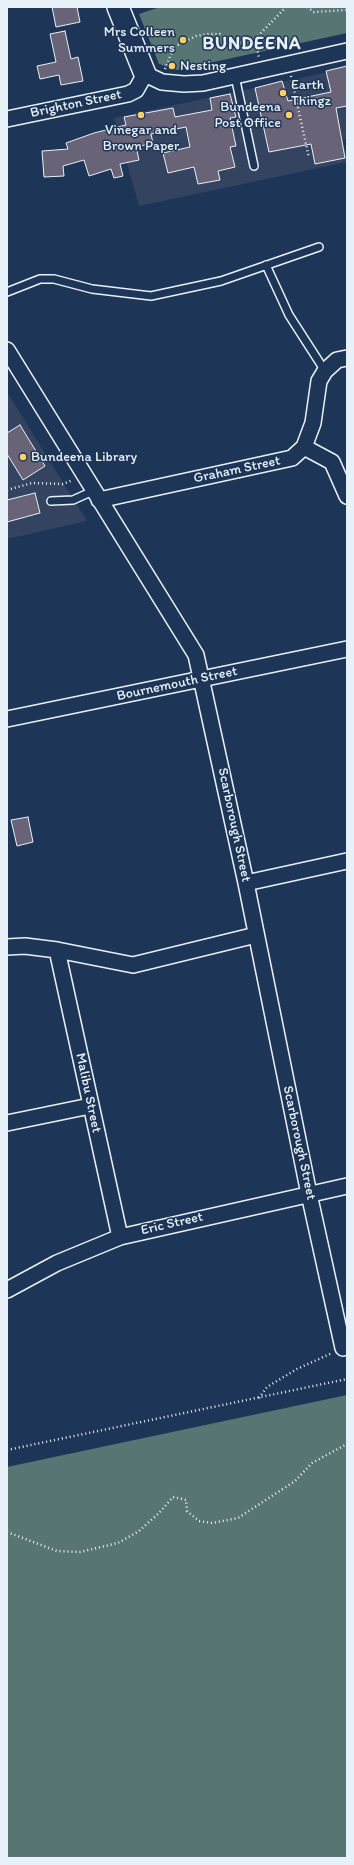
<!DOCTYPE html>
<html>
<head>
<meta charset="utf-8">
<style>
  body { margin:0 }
  #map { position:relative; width:354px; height:1865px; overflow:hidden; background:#1d3557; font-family:Itim,sans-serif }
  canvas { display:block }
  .frame { position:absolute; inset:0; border:8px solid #e8f1f8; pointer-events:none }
</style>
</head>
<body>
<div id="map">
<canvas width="354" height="1865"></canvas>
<div class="frame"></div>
</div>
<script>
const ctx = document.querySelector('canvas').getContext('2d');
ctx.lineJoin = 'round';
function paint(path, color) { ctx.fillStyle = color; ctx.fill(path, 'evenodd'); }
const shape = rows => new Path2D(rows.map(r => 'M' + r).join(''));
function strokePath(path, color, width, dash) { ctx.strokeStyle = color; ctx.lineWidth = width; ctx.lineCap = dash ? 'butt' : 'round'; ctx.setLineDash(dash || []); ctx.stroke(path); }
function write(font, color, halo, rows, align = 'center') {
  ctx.font = font + ' Itim,sans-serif'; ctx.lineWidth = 3; ctx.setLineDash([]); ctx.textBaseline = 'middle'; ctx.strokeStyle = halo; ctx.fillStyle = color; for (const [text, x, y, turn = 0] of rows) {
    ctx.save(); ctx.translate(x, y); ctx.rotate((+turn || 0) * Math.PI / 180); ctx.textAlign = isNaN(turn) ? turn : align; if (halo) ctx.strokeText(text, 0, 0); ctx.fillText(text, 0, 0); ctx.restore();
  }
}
paint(shape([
  [347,68,347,138,343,140,347,162,139,206,114,118],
  [7,392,87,521,7,539]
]), '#344360');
paint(shape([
  [160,7,347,7,347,33,177,70,159,64,139,14],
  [347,1395,347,1858,7,1858,7,1467]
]), '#577573');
const building = shape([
  [52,7,77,7,80,22,56,27,52,7],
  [65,31,71,59,78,57,83,81,61,85,59,75,40,79,37,66,56,62,50,34,65,31],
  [347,66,347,106,336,108,345,158,315,164,311,144,269,152,255,88,282,81,288,101,331,92,326,71,347,66],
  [230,94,236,117,230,118,236,146,230,147,235,167,218,171,220,180,198,184,194,167,168,173,163,153,190,147,186,127,151,134,153,143,136,147,139,160,120,164,123,176,114,178,111,169,89,176,84,160,63,166,64,176,44,177,42,151,68,149,66,143,94,133,126,125,124,117,173,108,175,117,212,110,210,98,230,94],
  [20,425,45,466,23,480,7,454,7,433,20,425],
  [35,493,40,513,7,522,7,500,35,493],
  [28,817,33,842,17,846,11,820,28,817]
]);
paint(building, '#686376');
strokePath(building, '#e8f1f8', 1);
const lane = shape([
  [235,76,254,166],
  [266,265,289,315,325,371],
  [7,292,40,279,54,279,92,289,151,296,221,281,319,247],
  [51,501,73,500,93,491]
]);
const street = shape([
  [7,119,128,94,136,90,145,74,162,82,184,84,203,83,347,51],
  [7,350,196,655,246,883,309,1194,343,1348],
  [304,447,313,423,319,381,325,371,337,360,347,358],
  [99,500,292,458,304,447,332,462,347,496],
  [7,719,347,649],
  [246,883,347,861],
  [7,947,25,946,57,950,133,965,256,935],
  [57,950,120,1237],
  [7,1123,90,1106],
  [7,1290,57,1263,120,1237,347,1186]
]);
const secondary = shape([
  [118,7,145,74]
]);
strokePath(lane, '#e8f1f8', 10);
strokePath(street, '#e8f1f8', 18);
strokePath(secondary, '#e8f1f8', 24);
strokePath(shape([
  [307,7,314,12,347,10],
  [255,39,286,7],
  [165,69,174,47,196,36,209,34,220,34,235,44,255,39,259,58],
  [291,76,309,158],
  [7,490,32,483,63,484,73,480],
  [259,1398,267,1387,297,1369,332,1353],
  [7,1450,347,1379],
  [7,1532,57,1551,80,1552,118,1543,139,1531,159,1513,173,1497,186,1500,187,1511,199,1521,212,1523,238,1518,295,1481,312,1463,347,1444]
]), '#e8f1f8', 2.5, [1, 3]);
strokePath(lane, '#1d3557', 7);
strokePath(street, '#1d3557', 15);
strokePath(secondary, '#1d3557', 21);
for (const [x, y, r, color] of [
  [183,40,4,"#ffd166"],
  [172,66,4,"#ffd166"],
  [283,93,4,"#ffd166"],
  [141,115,4,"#ffd166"],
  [289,115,4,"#ffd166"],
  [23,457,4,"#ffd166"]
]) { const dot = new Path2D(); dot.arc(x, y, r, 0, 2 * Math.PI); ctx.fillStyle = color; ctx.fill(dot); strokePath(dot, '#1d3557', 1.5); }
write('14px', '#e8f1f8', '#1d3557', [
  ["Mrs Colleen",175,32,"right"],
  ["Summers",175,48,"right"],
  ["Nesting",180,66],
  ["Earth",291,85],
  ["Thingz",291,101],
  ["Bundeena",281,107,"right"],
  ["Post Office",281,123,"right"],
  ["Vinegar and",141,130,"center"],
  ["Brown Paper",141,146,"center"],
  ["Bundeena Library",31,457]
], 'left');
write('14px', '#e8f1f8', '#1d3557', [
  ["Brighton Street",76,104,-12],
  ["Graham Street",237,470,-12],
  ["Bournemouth Street",177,684,-12],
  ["Scarborough Street",234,825,78],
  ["Malibu Street",88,1093,78],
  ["Scarborough Street",299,1143,78],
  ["Eric Street",172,1224,-13]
]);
ctx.letterSpacing = '1px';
write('bold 18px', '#e8f1f8', '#1d3557', [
  ["BUNDEENA",252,44]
]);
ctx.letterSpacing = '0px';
</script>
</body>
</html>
